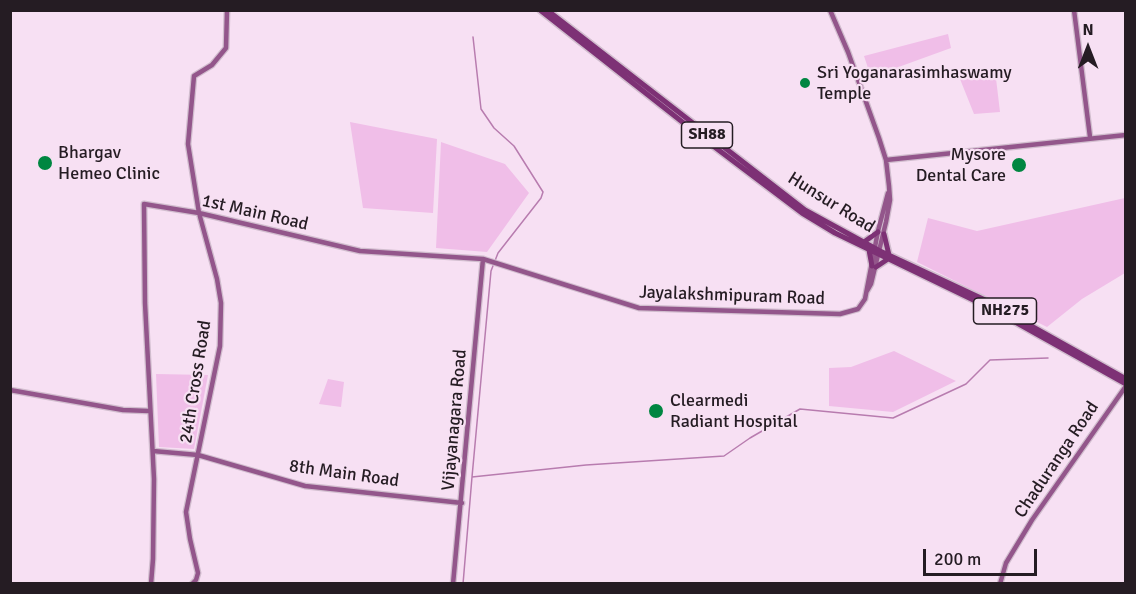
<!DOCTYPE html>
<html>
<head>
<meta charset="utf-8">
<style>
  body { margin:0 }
  #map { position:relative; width:1136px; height:594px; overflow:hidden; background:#f7e0f3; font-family:Signika,sans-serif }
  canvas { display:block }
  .frame { position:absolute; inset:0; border:12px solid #251c23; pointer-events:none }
  .north { position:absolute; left:1058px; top:18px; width:60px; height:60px; -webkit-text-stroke:4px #f7e0f3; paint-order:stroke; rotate:0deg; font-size:16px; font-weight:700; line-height:24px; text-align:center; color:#251c23 }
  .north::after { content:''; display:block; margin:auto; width:21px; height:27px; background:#251c23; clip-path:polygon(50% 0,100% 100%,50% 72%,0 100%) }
  .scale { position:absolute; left:923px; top:549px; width:114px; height:27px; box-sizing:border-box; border:3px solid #251c23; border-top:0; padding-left:8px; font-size:18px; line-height:21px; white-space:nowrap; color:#251c23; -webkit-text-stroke:4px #f7e0f3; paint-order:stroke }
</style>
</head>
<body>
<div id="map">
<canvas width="1136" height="594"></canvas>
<div class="frame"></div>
<div class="north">N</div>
<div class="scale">200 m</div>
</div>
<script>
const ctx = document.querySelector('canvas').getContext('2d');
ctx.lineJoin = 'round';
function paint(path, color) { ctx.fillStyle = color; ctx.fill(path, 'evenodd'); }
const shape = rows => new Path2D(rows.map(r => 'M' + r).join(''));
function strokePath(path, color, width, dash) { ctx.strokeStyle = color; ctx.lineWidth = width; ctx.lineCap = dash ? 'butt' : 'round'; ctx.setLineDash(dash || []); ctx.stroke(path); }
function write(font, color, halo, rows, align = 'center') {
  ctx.font = font + ' Signika,sans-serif'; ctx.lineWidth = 4.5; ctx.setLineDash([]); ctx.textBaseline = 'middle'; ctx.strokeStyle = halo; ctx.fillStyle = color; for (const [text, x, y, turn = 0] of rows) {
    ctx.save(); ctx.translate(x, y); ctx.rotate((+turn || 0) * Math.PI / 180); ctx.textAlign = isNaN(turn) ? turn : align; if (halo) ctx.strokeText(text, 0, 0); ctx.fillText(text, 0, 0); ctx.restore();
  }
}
paint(shape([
  [948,34,951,48,871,77,864,56],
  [995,70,1000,112,974,114,960,79],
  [350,122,437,139,433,213,363,208],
  [441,142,505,164,529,193,487,252,436,248],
  [1125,198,1125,273,1082,299,1047,327,917,262,928,218,977,231],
  [894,351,956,381,893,412,829,406,829,368,851,367],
  [156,374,208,375,194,449,159,447],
  [328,379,344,382,341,407,319,404]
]), '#f0bee8');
strokePath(shape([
  [472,477,491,271,498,253,541,198,543,192,514,146,494,128,481,109,473,37],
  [463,584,472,477,586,465,724,456,750,438,800,409,893,418,966,384,990,360,1048,358]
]), '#b87caf', 1.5);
const secondary = shape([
  [830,10,848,52,879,138,886,160,889,186,890,200,886,222,871,284,867,291],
  [1074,10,1090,137],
  [886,160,1126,135],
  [10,390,123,410,149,411],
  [153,451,198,455,305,486,462,503],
  [151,584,153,559,154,479,145,303,144,204,199,213,360,251,483,259,639,308,840,314,858,309,865,299,878,231,888,193],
  [192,584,196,580,198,573,190,539,186,512,220,346,221,303,217,279,199,213,188,144,194,76,212,65,226,48,227,10],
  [453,584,483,259],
  [1000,584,1006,563,1032,520,1126,386]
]);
const primary = shape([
  [540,10,704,139,802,213,835,233,992,309,1126,384],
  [547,10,805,210,880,251,983,299,1126,379],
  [884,234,889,255],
  [864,242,878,232],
  [869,250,872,266],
  [876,267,888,259]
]);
strokePath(secondary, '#d1bdce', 7);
strokePath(primary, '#d1bdce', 8);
strokePath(secondary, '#93568b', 4.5);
strokePath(primary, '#7d3175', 5);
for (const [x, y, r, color] of [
  [805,83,6,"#008641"],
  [45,163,8,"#008641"],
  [1019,165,8,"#008641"],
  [656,411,8,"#008641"]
]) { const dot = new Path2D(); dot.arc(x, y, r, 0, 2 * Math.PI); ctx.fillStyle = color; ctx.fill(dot); strokePath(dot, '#f7e0f3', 2); }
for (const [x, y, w] of [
  [707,135,51],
  [1005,311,63]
]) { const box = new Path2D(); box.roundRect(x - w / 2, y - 13, w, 26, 4.5); ctx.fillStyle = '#f7e0f3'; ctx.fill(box); strokePath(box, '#251c23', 1.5); }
write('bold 16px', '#251c23', null, [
  ["SH88",707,135],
  ["NH275",1005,311]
]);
write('18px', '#251c23', '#f7e0f3', [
  ["Sri Yoganarasimhaswamy",817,73],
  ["Temple",817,94],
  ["Bhargav",58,153],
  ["Hemeo Clinic",58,174],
  ["Mysore",1006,155,"right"],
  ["Dental Care",1006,176,"right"],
  ["Clearmedi",670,401],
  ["Radiant Hospital",670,422]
], 'left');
write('18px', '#251c23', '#f7e0f3', [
  ["Hunsur Road",831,203,32],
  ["1st Main Road",255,213,13],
  ["Jayalakshmipuram Road",732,296,2],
  ["24th Cross Road",196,382,-81],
  ["Vijayanagara Road",455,420,-85],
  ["Chaduranga Road",1057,460,-56],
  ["8th Main Road",344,474,8]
]);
</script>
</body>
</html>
